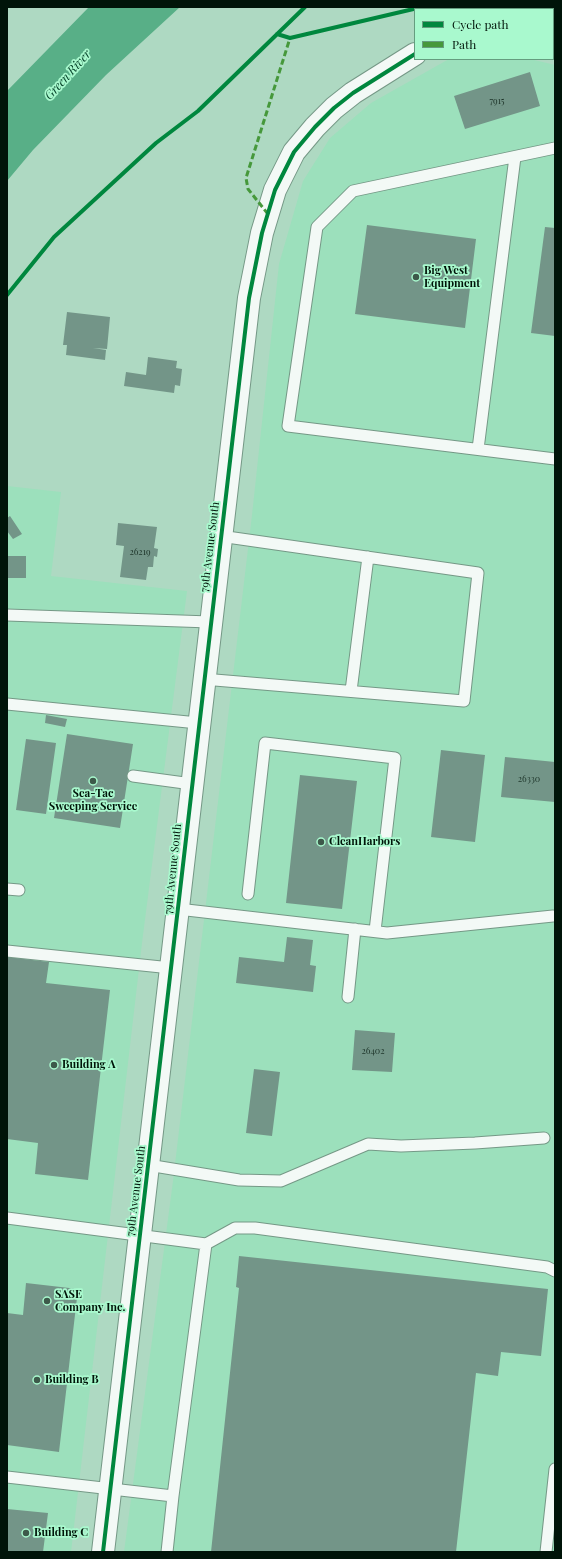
<!DOCTYPE html>
<html>
<head>
<meta charset="utf-8">
<style>
  body { margin:0 }
  #map { position:relative; width:562px; height:1559px; overflow:hidden; background:#aed9c2; font-family:"Playfair Display",serif }
  canvas { display:block }
  .frame { position:absolute; inset:0; border:8px solid #001409; pointer-events:none }
  .legend { position:absolute; left:414px; top:8px; width:140px; height:52px; box-sizing:border-box; background:#a9f9ce; border:1px solid #659d7f; margin:0; padding:5px 7px; list-style:none; font-size:12px; color:#001409 }
  .legend li { display:flex; align-items:center; gap:8px; height:20px }
  .legend b { width:20px; border:1px solid #659d7f }
</style>
</head>
<body>
<div id="map">
<canvas width="562" height="1559"></canvas>
<div class="frame"></div>
<ul class="legend">
<li><b style="height:5px;background:#00873e"></b>Cycle path</li>
<li><b style="height:5px;background:#46983b"></b>Path</li>
</ul>
</div>
<script>
const ctx = document.querySelector('canvas').getContext('2d');
ctx.lineJoin = 'round';
function paint(path, color) { ctx.fillStyle = color; ctx.fill(path, 'evenodd'); }
const shape = rows => new Path2D(rows.map(r => 'M' + r).join(''));
function strokePath(path, color, width, dash) { ctx.strokeStyle = color; ctx.lineWidth = width; ctx.lineCap = dash ? 'butt' : 'round'; ctx.setLineDash(dash || []); ctx.stroke(path); }
function write(font, color, halo, rows, align = 'center') {
  ctx.font = font + ' "Playfair Display",serif'; ctx.lineWidth = 3.5; ctx.setLineDash([]); ctx.textBaseline = 'middle'; ctx.strokeStyle = halo; ctx.fillStyle = color; for (const [text, x, y, turn = 0] of rows) {
    ctx.save(); ctx.translate(x, y); ctx.rotate((+turn || 0) * Math.PI / 180); ctx.textAlign = isNaN(turn) ? turn : align; if (halo) ctx.strokeText(text, 0, 0); ctx.fillText(text, 0, 0); ctx.restore();
  }
}
paint(shape([
  [449,59,530,59,555,65,555,1552,124,1552,173,1181,252,515,279,264,303,181,330,138,371,103],
  [7,486,61,492,51,576,187,591,142,943,71,1552,7,1552]
]), '#9ce0bc');
paint(shape([
  [89,7,180,7,106,75,33,150,7,181,7,91]
]), '#58af87');
paint(shape([
  [530,72,540,106,465,129,454,96],
  [367,225,476,239,465,328,355,314],
  [545,227,555,228,555,336,531,333],
  [67,312,110,317,107,349,93,348,106,350,105,360,66,355,67,345,63,345],
  [148,357,177,361,176,368,182,369,180,386,175,385,174,393,124,386,126,372,146,375],
  [10,516,22,534,13,539,7,531,7,518],
  [118,523,157,527,154,548,158,549,157,557,154,556,153,567,148,567,146,580,120,577,124,546,116,545],
  [7,556,26,556,26,578,7,578],
  [46,715,67,719,65,727,45,723],
  [67,734,133,744,120,828,54,818],
  [26,739,56,743,46,814,16,810],
  [441,750,485,755,475,842,431,837],
  [505,757,555,762,555,802,501,797],
  [300,775,357,781,342,909,286,903],
  [287,937,313,940,310,965,316,966,313,992,236,983,239,957,284,962],
  [7,957,49,962,46,983,110,990,88,1180,35,1174,38,1143,7,1139],
  [355,1030,395,1033,392,1072,352,1070],
  [254,1069,280,1072,272,1136,246,1133],
  [239,1256,548,1289,541,1356,501,1352,498,1376,476,1373,456,1552,211,1552,239,1288,236,1287],
  [26,1283,78,1289,59,1452,7,1445,7,1313,23,1315],
  [7,1509,48,1513,43,1552,7,1552]
]), '#739588');
const service = shape([
  [555,148,353,191,317,227,288,426,555,459],
  [478,449,515,157],
  [7,615,210,622],
  [203,679,464,701,478,573,220,536],
  [351,691,368,557],
  [7,704,198,723],
  [133,776,192,784],
  [7,889,19,890],
  [248,894,265,743,395,758,375,931],
  [178,909,387,933,553,916],
  [7,951,171,968],
  [348,997,355,929],
  [148,1165,239,1180,281,1181,368,1144,401,1146,475,1143,544,1138],
  [7,1218,206,1244,235,1228,255,1228,547,1267,555,1271],
  [7,1477,173,1496,206,1244],
  [167,1552,173,1496],
  [546,1552,555,1469]
]);
const minor = shape([
  [553,12,555,12],
  [103,1552,249,298,262,233,275,190,294,152,315,127,334,108,353,93,415,54]
]);
strokePath(service, '#759886', 13);
strokePath(minor, '#759886', 24);
strokePath(service, '#f3f9f6', 11);
strokePath(minor, '#f3f9f6', 22);
strokePath(shape([
  [268,214,248,189,246,178,290,38]
]), '#46983b', 3, [6, 3]);
strokePath(shape([
  [277,34,290,38,422,7],
  [7,295,54,237,156,143,198,111,305,7],
  [103,1552,249,298,262,233,275,190,294,152,315,127,334,108,353,93,415,54]
]), '#00873e', 4);
for (const [x, y, r, color] of [
  [416,277,4,"#3d594a"],
  [93,781,4,"#3d594a"],
  [321,842,4,"#3d594a"],
  [54,1065,4,"#3d594a"],
  [47,1301,4,"#3d594a"],
  [37,1380,4,"#3d594a"],
  [26,1533,4,"#3d594a"]
]) { const dot = new Path2D(); dot.arc(x, y, r, 0, 2 * Math.PI); ctx.fillStyle = color; ctx.fill(dot); strokePath(dot, '#a9f9ce', 1.5); }
write('9px', '#1d3429', null, [
  ["7915",497,101],
  ["26219",140,552],
  ["26330",529,779],
  ["26402",373,1051]
]);
write('bold 11px', '#001409', '#a9f9ce', [
  ["Big West",424,271],
  ["Equipment",424,284],
  ["Sea-Tac",93,794,"center"],
  ["Sweeping Service",93,807,"center"],
  ["CleanHarbors",329,842],
  ["Building A",62,1065],
  ["SASE",55,1295],
  ["Company Inc.",55,1308],
  ["Building B",45,1380],
  ["Building C",34,1533]
], 'left');
write('11px', '#001409', '#a9f9ce', [
  ["79th Avenue South",210,547,-83],
  ["79th Avenue South",173,869,-84],
  ["79th Avenue South",136,1191,-83]
]);
write('italic 12px', '#054129', '#a9f9ce', [
  ["Green River",68,75,-48]
]);
</script>
</body>
</html>
